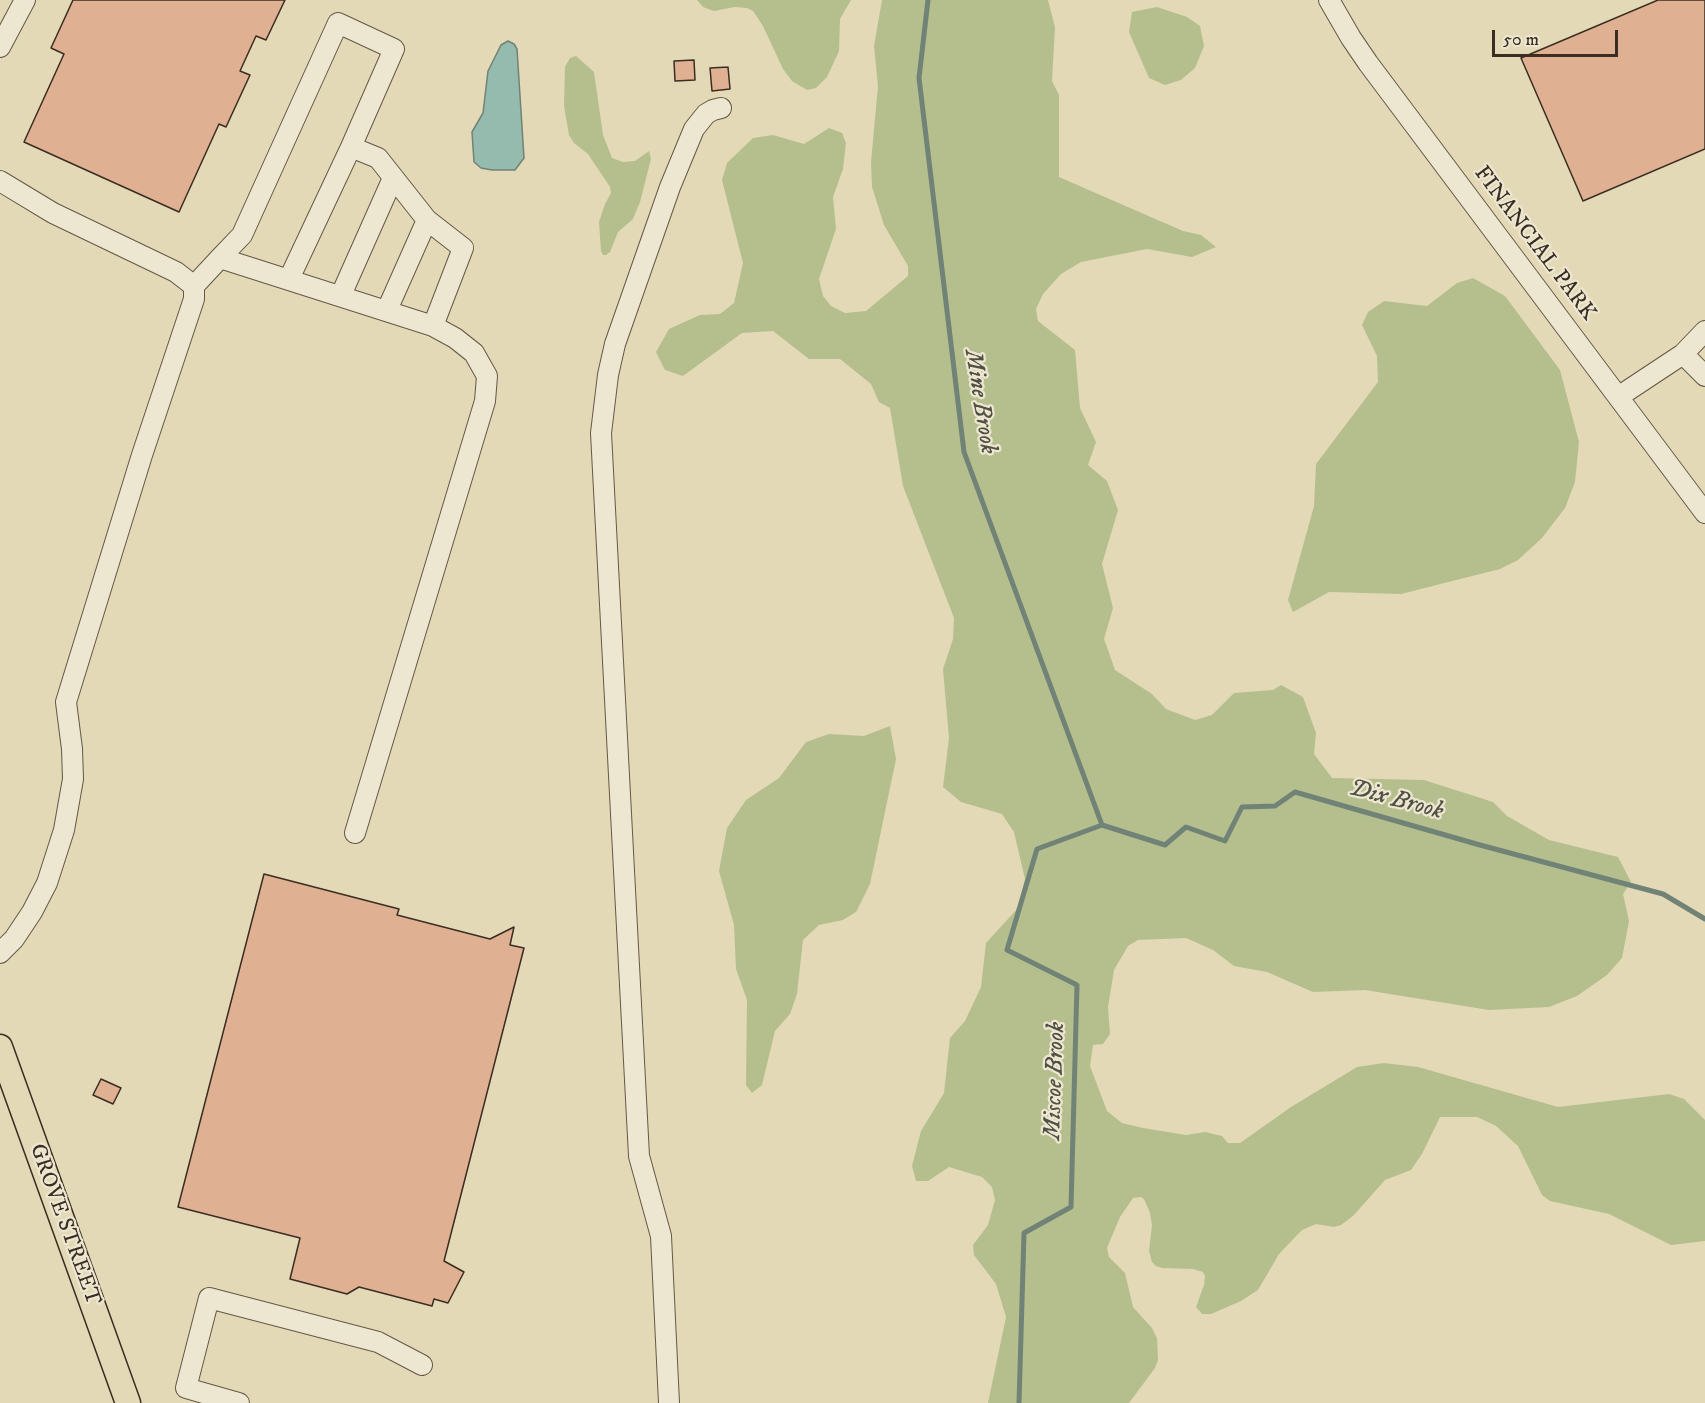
<!DOCTYPE html>
<html>
<head>
<meta charset="utf-8">
<style>
  body { margin:0 }
  #map { position:relative; width:1705px; height:1403px; overflow:hidden; background:#e3d9b6; font-family:"IM FELL DW Pica",serif }
  canvas { display:block }
  .scale { position:absolute; left:1492px; top:30px; width:126px; height:27px; box-sizing:border-box; border:3px solid #3a2d22; border-top:0; padding-left:8px; font-size:18px; line-height:21px; white-space:nowrap; color:#3a2d22; -webkit-text-stroke:4px #ede6d0; paint-order:stroke }
</style>
</head>
<body>
<div id="map">
<canvas width="1705" height="1403"></canvas>
<div class="scale">50 m</div>
</div>
<script>
const ctx = document.querySelector('canvas').getContext('2d');
ctx.lineJoin = 'round';
function paint(path, color) { ctx.fillStyle = color; ctx.fill(path, 'evenodd'); }
const shape = rows => new Path2D(rows.map(r => 'M' + r).join(''));
function strokePath(path, color, width, dash) { ctx.strokeStyle = color; ctx.lineWidth = width; ctx.lineCap = dash ? 'butt' : 'round'; ctx.setLineDash(dash || []); ctx.stroke(path); }
function write(font, color, halo, rows, align = 'center') {
  ctx.font = font + ' "IM FELL DW Pica",serif'; ctx.lineWidth = 4.5; ctx.setLineDash([]); ctx.textBaseline = 'middle'; ctx.strokeStyle = halo; ctx.fillStyle = color; for (const [text, x, y, turn = 0] of rows) {
    ctx.save(); ctx.translate(x, y); ctx.rotate((+turn || 0) * Math.PI / 180); ctx.textAlign = isNaN(turn) ? turn : align; if (halo) ctx.strokeText(text, 0, 0); ctx.fillText(text, 0, 0); ctx.restore();
  }
}
paint(shape([
  [697,0,851,0,840,19,839,51,827,77,816,88,807,90,792,81,783,69,763,26,753,11,747,8,735,7,714,11,703,7],
  [882,0,1048,0,1055,27,1052,81,1059,95,1059,177,1183,231,1201,235,1216,247,1192,257,1147,249,1081,262,1061,274,1043,294,1036,309,1038,321,1075,350,1080,408,1096,442,1088,465,1107,481,1118,510,1102,564,1113,608,1104,639,1115,670,1152,694,1166,709,1195,720,1212,715,1234,693,1273,690,1281,685,1303,697,1316,733,1314,754,1332,778,1424,780,1493,802,1507,816,1549,840,1618,857,1631,882,1623,894,1629,921,1622,958,1607,975,1577,996,1549,1007,1489,1010,1365,990,1313,992,1267,972,1234,966,1213,950,1186,938,1138,940,1128,946,1114,970,1108,1007,1110,1034,1103,1044,1093,1045,1090,1066,1107,1111,1122,1123,1143,1128,1186,1135,1205,1132,1222,1136,1228,1143,1240,1143,1291,1107,1357,1067,1384,1063,1418,1067,1558,1107,1669,1094,1684,1099,1705,1120,1705,1241,1671,1245,1609,1214,1550,1201,1542,1195,1518,1146,1496,1126,1477,1117,1440,1117,1422,1154,1411,1170,1385,1180,1353,1216,1341,1225,1334,1227,1316,1224,1302,1230,1279,1254,1258,1290,1241,1301,1211,1314,1202,1314,1196,1307,1204,1285,1205,1276,1203,1272,1193,1269,1162,1268,1156,1266,1152,1262,1149,1251,1152,1225,1150,1213,1144,1199,1141,1197,1133,1198,1120,1217,1107,1248,1109,1257,1125,1273,1133,1307,1152,1328,1157,1338,1158,1360,1155,1368,1129,1403,988,1403,1006,1317,996,1284,974,1255,973,1245,988,1225,995,1200,992,1187,982,1177,949,1167,928,1181,916,1181,912,1166,921,1131,944,1093,950,1038,965,1021,981,987,986,943,1018,908,1025,879,1014,832,1002,814,961,802,943,787,949,738,943,669,953,639,954,618,903,486,890,408,879,402,871,384,840,359,809,359,773,331,742,333,683,376,665,370,656,352,669,329,700,315,720,314,734,303,743,263,722,180,727,163,753,138,773,135,804,144,829,128,842,133,846,143,843,169,833,197,836,229,819,279,823,296,831,306,845,313,866,311,908,276,908,266,884,225,872,187,871,162,878,86,874,46],
  [1157,7,1187,17,1200,26,1204,46,1195,68,1181,80,1165,85,1149,78,1129,32,1132,12],
  [576,56,594,72,603,135,612,158,623,162,635,161,649,151,651,159,640,202,633,219,618,232,610,252,606,255,603,255,601,251,599,222,605,204,611,193,610,187,588,154,574,143,569,135,564,106,565,67,570,58],
  [1473,278,1505,296,1560,370,1579,442,1575,482,1565,508,1542,538,1518,560,1500,569,1401,594,1329,592,1293,612,1288,600,1314,506,1316,464,1378,382,1377,356,1362,325,1368,312,1384,301,1427,306,1457,283],
  [890,726,896,759,870,884,856,912,843,920,819,925,803,940,797,994,790,1014,775,1031,762,1085,752,1093,746,1085,747,1000,736,969,734,925,719,871,727,828,746,800,779,778,806,742,829,734,864,736]
]), '#b5bf8d');
const water = shape([
  [508,41,514,44,517,49,524,158,515,170,492,170,481,168,474,162,472,132,483,113,488,71,501,45,508,41]
]);
paint(water, '#95baae');
strokePath(water, '#718276', 1.5);
strokePath(shape([
  [928,0,919,78,964,452,1102,825],
  [1102,825,1165,845,1186,827,1225,841,1242,807,1275,806,1295,792,1480,845,1663,894,1705,919],
  [1019,1403,1024,1233,1071,1207,1077,985,1007,950,1037,849,1102,825]
]), '#718276', 5);
const building = shape([
  [73,0,285,0,266,40,256,36,240,71,250,75,226,127,219,124,179,212,24,142,64,54,51,48,73,0],
  [1658,0,1705,0,1705,149,1583,201,1521,58,1658,0],
  [694,60,695,80,675,81,674,61,694,60],
  [728,67,730,89,712,91,710,68,728,67],
  [264,874,399,909,397,915,490,939,514,927,510,945,524,948,444,1261,464,1272,448,1303,434,1299,432,1306,359,1287,347,1294,290,1279,300,1238,178,1207,264,874],
  [101,1079,121,1088,113,1104,93,1095,101,1079]
]);
paint(building, '#e0b092');
strokePath(building, '#3a2d22', 1.5);
const minor = shape([
  [1329,0,1351,38,1368,63,1705,513],
  [0,47,25,0],
  [0,181,53,213,176,272,194,286,194,299,142,455,66,702,72,749,73,779,64,830,47,883,32,912,14,939,0,953],
  [289,279,351,147],
  [194,286,220,258,242,235,338,23,394,49,351,147,378,158,427,220,463,248,433,326,220,258],
  [341,295,393,178],
  [387,310,427,220],
  [1683,354,1705,376],
  [1618,397,1683,354,1705,331],
  [355,833,485,401,487,376,474,353,455,338,433,326],
  [239,1403,186,1388,209,1298,378,1342,422,1365],
  [669,1403,661,1236,639,1156,601,433,608,375,615,344,670,187,694,129,706,114,713,110,721,108]
]);
const major = shape([
  [0,1047,128,1403]
]);
strokePath(minor, '#645847', 22);
strokePath(major, '#3a2d22', 27);
strokePath(minor, '#ede6d0', 20);
strokePath(major, '#e3d9b6', 24);
write('22px', '#3a2d22', '#ede6d0', [
  ["FINANCIAL PARK",1534,244,53],
  ["GROVE STREET",64,1225,70]
]);
write('italic 24px', '#515045', '#ede6d0', [
  ["Mine Brook",979,402,81],
  ["Dix Brook",1396,801,15],
  ["Miscoe Brook",1056,1081,-88]
]);
</script>
</body>
</html>
